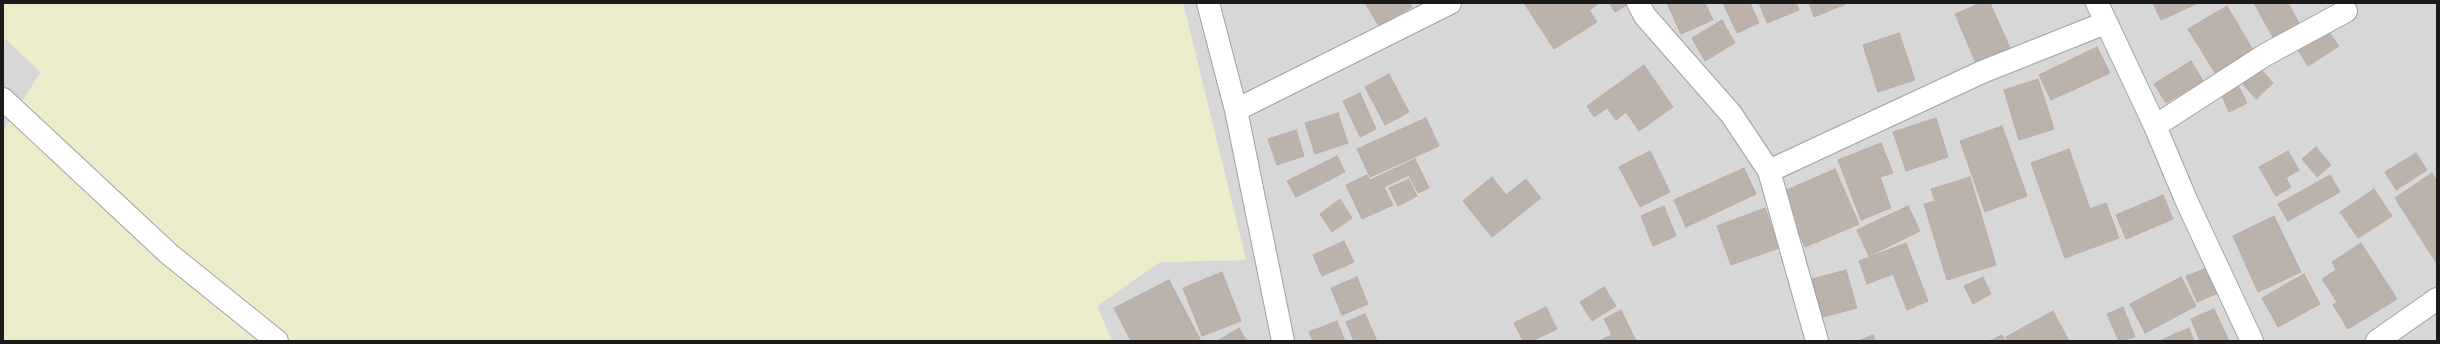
<!DOCTYPE html>
<html>
<head>
<meta charset="utf-8">
<style>
  body { margin:0 }
  #map { position:relative; width:2440px; height:344px; overflow:hidden; background:#ece7e0; font-family:Arial,sans-serif }
  canvas { display:block }
  .frame { position:absolute; inset:0; border:4px solid #1a1a1a; pointer-events:none }
</style>
</head>
<body>
<div id="map">
<canvas width="2440" height="344"></canvas>
<div class="frame"></div>
</div>
<script>
const ctx = document.querySelector('canvas').getContext('2d');
ctx.lineJoin = 'round';
function paint(path, color) { ctx.fillStyle = color; ctx.fill(path, 'evenodd'); }
const shape = rows => new Path2D(rows.map(r => 'M' + r).join(''));
function strokePath(path, color, width, dash) { ctx.strokeStyle = color; ctx.lineWidth = width; ctx.lineCap = dash ? 'butt' : 'round'; ctx.setLineDash(dash || []); ctx.stroke(path); }
paint(shape([
  [1183,3,2437,3,2437,341,1112,341,1097,306,1160,262,1246,260],
  [3,37,41,72,3,131]
]), '#d8d7d7');
paint(shape([
  [3,3,1183,3,1246,260,1160,262,1097,306,1112,341,3,341,3,131,41,72,3,37]
]), '#ecebca');
const building = shape([
  [1365,3,1410,3,1412,7,1379,26,1365,3],
  [1524,3,1599,3,1589,10,1597,22,1554,49,1524,3],
  [1609,3,1628,3,1628,4,1615,12,1609,3],
  [1667,3,1705,3,1713,20,1681,34,1667,3],
  [1723,3,1750,3,1759,23,1737,33,1723,3],
  [1759,3,1796,3,1799,10,1767,23,1759,3],
  [1809,3,1848,3,1814,17,1809,3],
  [1981,3,1990,3,2010,48,1976,63,1955,14,1981,3],
  [2153,3,2198,3,2161,20,2153,3],
  [2254,3,2288,3,2300,25,2274,39,2254,3],
  [2227,6,2253,50,2215,73,2188,29,2227,6],
  [1722,20,1735,43,1705,61,1692,38,1722,20],
  [2328,31,2339,46,2308,66,2298,50,2328,31],
  [1899,33,1915,80,1878,92,1863,45,1899,33],
  [2097,47,2110,73,2051,100,2039,75,2097,47],
  [2191,61,2203,81,2166,103,2154,84,2191,61],
  [1644,65,1673,107,1639,131,1626,112,1616,120,1607,108,1594,117,1587,106,1644,65],
  [2258,66,2273,83,2256,99,2241,82,2258,66],
  [1389,74,1409,112,1385,125,1365,87,1389,74],
  [2038,79,2054,129,2019,140,2004,90,2038,79],
  [2237,83,2247,103,2229,112,2220,91,2237,83],
  [1360,93,1376,129,1360,137,1343,101,1360,93],
  [1338,113,1348,143,1315,154,1305,123,1338,113],
  [1426,118,1439,146,1370,177,1357,149,1426,118],
  [1936,118,1948,157,1906,171,1893,132,1936,118],
  [2002,126,2027,196,1985,212,1960,141,2002,126],
  [1296,130,1304,156,1277,165,1268,139,1296,130],
  [1881,143,1893,173,1880,177,1891,208,1861,220,1838,160,1881,143],
  [2316,147,2331,165,2317,177,2302,159,2316,147],
  [2069,149,2090,209,2106,203,2119,238,2065,258,2031,163,2069,149],
  [1650,151,1670,192,1640,207,1619,167,1650,151],
  [2288,151,2299,170,2286,178,2291,187,2276,196,2259,167,2288,151],
  [2416,153,2427,170,2396,190,2385,172,2416,153],
  [1337,156,1345,172,1296,197,1287,181,1337,156],
  [1415,159,1429,188,1418,193,1409,175,1384,187,1393,205,1362,219,1346,185,1367,175,1370,180,1415,159],
  [1744,168,1756,194,1686,227,1674,200,1744,168],
  [1835,169,1859,224,1805,247,1782,192,1835,169],
  [2432,173,2437,181,2437,264,2395,198,2432,173],
  [2330,175,2340,192,2288,221,2278,204,2330,175],
  [1492,177,1506,195,1526,179,1541,198,1492,237,1463,201,1492,177],
  [1970,177,1996,265,1947,280,1924,204,1935,201,1931,189,1970,177],
  [1409,179,1417,196,1398,206,1389,188,1409,179],
  [2374,189,2392,216,2358,238,2340,212,2374,189],
  [2163,195,2173,219,2126,239,2116,215,2163,195],
  [1340,199,1352,218,1332,232,1320,214,1340,199],
  [1664,206,1676,236,1653,246,1641,216,1664,206],
  [1908,206,1920,231,1869,256,1857,230,1908,206],
  [1765,208,1779,248,1731,265,1717,226,1765,208],
  [2274,216,2301,272,2258,292,2233,236,2274,216],
  [1344,241,1354,262,1322,276,1313,255,1344,241],
  [1906,243,1928,301,1907,310,1893,274,1867,284,1859,261,1906,243],
  [2361,243,2397,299,2348,329,2333,305,2337,302,2322,279,2336,270,2332,262,2361,243],
  [2207,268,2218,293,2197,302,2186,276,2207,268],
  [1846,270,1857,308,1823,317,1812,279,1846,270],
  [1222,272,1241,321,1202,336,1183,288,1222,272],
  [2304,274,2320,304,2278,327,2262,298,2304,274],
  [1357,277,1368,304,1342,315,1331,288,1357,277],
  [1983,277,1991,294,1973,304,1964,286,1983,277],
  [2181,277,2196,306,2145,333,2130,304,2181,277],
  [1169,280,1201,341,1131,341,1114,308,1169,280],
  [1604,287,1616,306,1592,321,1580,302,1604,287],
  [1546,307,1557,329,1532,341,1523,341,1514,323,1546,307],
  [2123,307,2135,337,2119,341,2107,314,2123,307],
  [2214,309,2229,341,2200,341,2191,319,2214,309],
  [1621,310,1636,341,1598,341,1612,335,1604,319,1621,310],
  [2053,311,2069,341,2008,341,2006,337,2053,311],
  [1365,314,1377,341,1354,341,1346,322,1365,314],
  [1337,321,1345,341,1313,341,1309,332,1337,321],
  [1239,328,1247,341,1217,341,1239,328],
  [2189,328,2194,341,2159,341,2189,328],
  [1873,335,1875,341,1858,341,1873,335],
  [2002,335,2005,341,1989,341,2002,335]
]);
paint(building, '#bcb2ac');
strokePath(building, '#bdaca2', 1);
const street = shape([
  [1208,3,1236,110,1283,341],
  [1638,3,1645,16,1731,114,1769,171,1817,341],
  [2097,3,2155,126,2187,202,2252,341],
  [3,99,169,254,277,341],
  [1236,110,1450,3],
  [2155,126,2265,55,2346,11],
  [1769,171,1982,72,2105,23],
  [2377,341,2437,299]
]);
strokePath(street, '#a1a1a1', 24);
strokePath(street, '#fff', 22);
</script>
</body>
</html>
